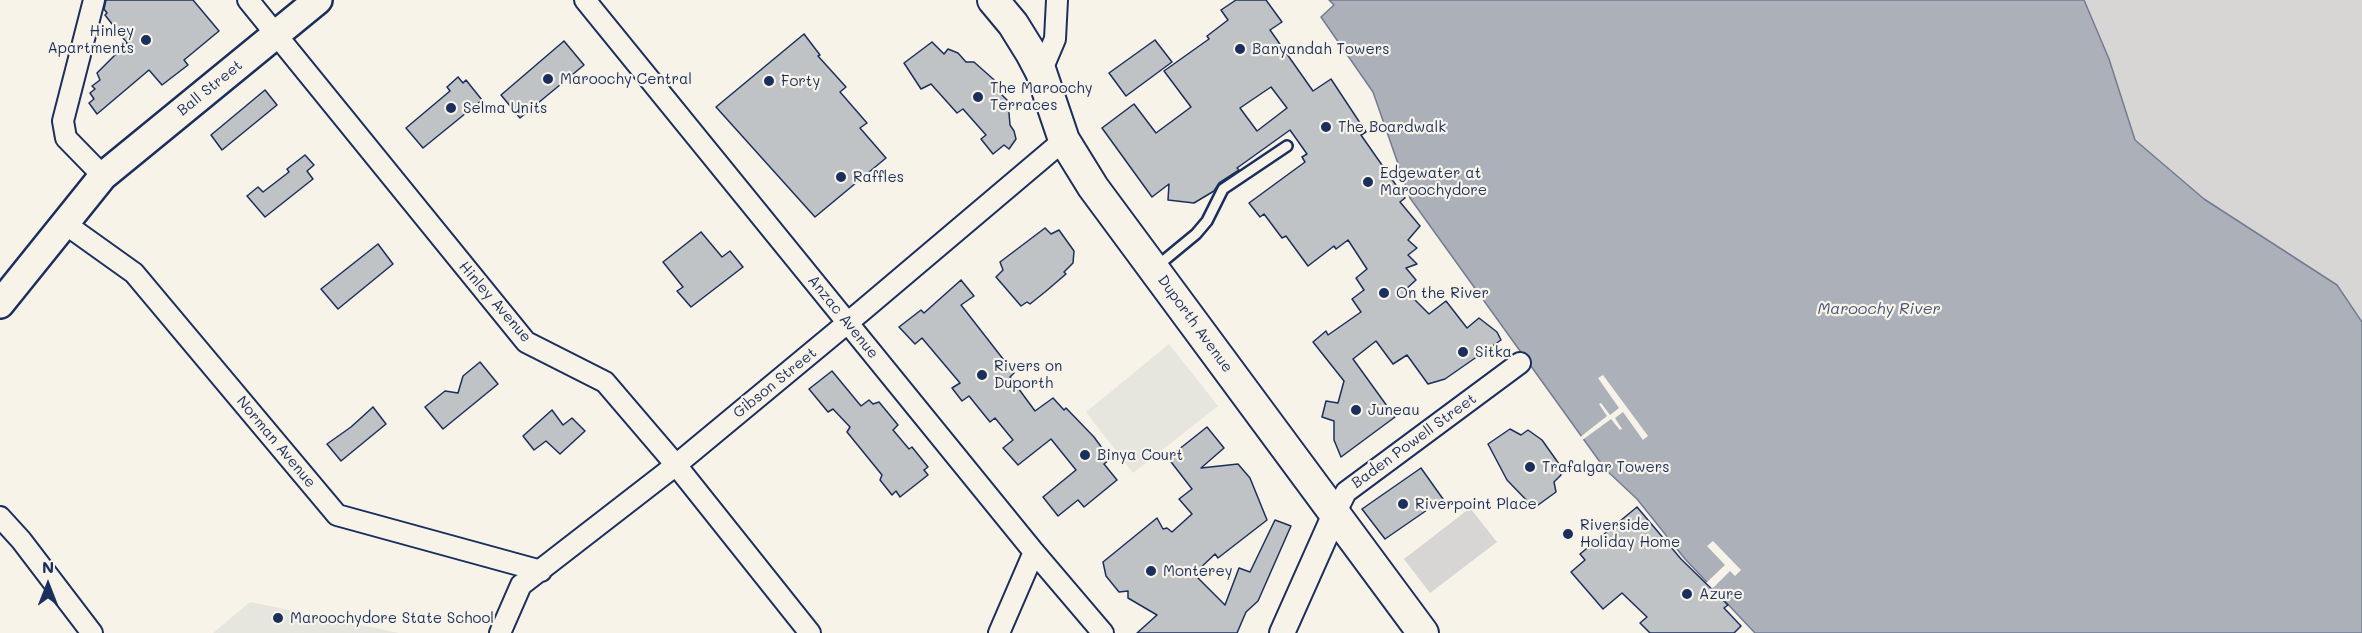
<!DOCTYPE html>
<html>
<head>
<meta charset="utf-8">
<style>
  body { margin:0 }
  #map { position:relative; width:2362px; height:633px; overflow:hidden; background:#f7f3e8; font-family:Mali,sans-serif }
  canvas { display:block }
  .north { position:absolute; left:18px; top:555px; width:60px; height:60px; -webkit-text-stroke:4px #f7f3e8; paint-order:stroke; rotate:0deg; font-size:16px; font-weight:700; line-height:24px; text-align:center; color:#1b2f5e }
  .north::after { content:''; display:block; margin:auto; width:21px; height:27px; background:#1b2f5e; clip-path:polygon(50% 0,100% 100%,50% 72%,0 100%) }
</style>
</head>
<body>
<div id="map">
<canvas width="2362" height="633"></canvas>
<div class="north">N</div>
</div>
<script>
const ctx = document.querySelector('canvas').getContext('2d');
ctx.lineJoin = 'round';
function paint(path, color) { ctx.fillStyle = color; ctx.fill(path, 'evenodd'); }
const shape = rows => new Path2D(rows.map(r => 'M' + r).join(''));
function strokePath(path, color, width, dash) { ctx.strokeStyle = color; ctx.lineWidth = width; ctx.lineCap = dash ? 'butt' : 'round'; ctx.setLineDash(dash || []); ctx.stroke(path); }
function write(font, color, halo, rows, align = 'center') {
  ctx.font = font + ' Mali,sans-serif'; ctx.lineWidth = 4.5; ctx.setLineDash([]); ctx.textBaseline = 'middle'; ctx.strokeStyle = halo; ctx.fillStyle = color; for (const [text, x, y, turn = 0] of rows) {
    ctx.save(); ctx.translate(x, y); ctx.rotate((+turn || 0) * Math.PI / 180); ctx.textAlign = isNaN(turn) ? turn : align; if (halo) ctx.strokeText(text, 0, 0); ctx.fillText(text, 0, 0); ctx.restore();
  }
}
paint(shape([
  [1169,344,1218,406,1133,473,1086,412],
  [250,602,399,633,213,633]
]), '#e6e5de');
paint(shape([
  [2084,0,2362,0,2362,322,2337,285,2204,199,2135,140,2109,59],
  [1470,508,1497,542,1430,593,1404,559]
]), '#d7d6d4');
const water = shape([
  [1329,0,2084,0,2109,59,2135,140,2204,199,2337,285,2362,322,2362,633,1755,633,1685,559,1637,499,1605,469,1410,198,1373,92,1321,17,1334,5,1329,0]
]);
paint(water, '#acb0b9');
strokePath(water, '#727c95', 1.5);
paint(shape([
  [1603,375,1648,436,1643,440,1623,412,1615,418,1622,429,1620,430,1611,419,1581,441,1579,438,1607,416,1599,404,1601,403,1610,415,1619,408,1598,378],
  [1713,541,1741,570,1735,576,1730,571,1711,590,1705,584,1725,565,1707,546]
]), '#f7f3e8');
const building = shape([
  [106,0,193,0,219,31,184,60,188,65,162,85,149,70,97,114,89,103,94,99,90,93,95,89,92,86,100,80,97,73,127,43,105,15,107,13,104,9,106,0],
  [1236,0,1266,0,1282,22,1270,30,1313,91,1331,79,1366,132,1361,135,1405,198,1400,202,1420,226,1408,240,1417,248,1408,255,1417,264,1406,268,1416,280,1405,290,1429,314,1446,301,1467,328,1479,318,1497,332,1501,340,1445,379,1428,384,1407,355,1393,364,1376,341,1353,359,1395,417,1341,457,1334,440,1334,421,1322,417,1326,401,1338,403,1344,381,1313,342,1326,331,1328,335,1361,312,1352,299,1364,290,1356,278,1367,269,1348,240,1336,249,1334,246,1308,266,1286,236,1282,238,1264,214,1260,217,1249,203,1305,162,1302,157,1307,154,1290,130,1237,168,1239,170,1219,183,1214,191,1194,203,1168,200,1169,184,1152,197,1102,128,1134,104,1156,133,1191,107,1164,71,1209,39,1207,36,1228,20,1221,10,1236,0],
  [1271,87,1287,108,1257,131,1240,108,1271,87],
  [804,34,820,55,818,56,846,87,840,92,867,123,860,128,886,158,815,217,716,107,804,34],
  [1155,40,1172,62,1126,96,1109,73,1155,40],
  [564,41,584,65,520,118,501,95,564,41],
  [932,42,944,54,948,49,958,53,966,62,974,62,1001,86,998,91,1008,101,1010,125,1014,131,1016,139,1009,149,1004,145,993,154,981,139,986,135,963,109,957,113,931,84,921,89,904,63,932,42],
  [458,77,463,83,466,80,482,100,423,148,406,128,450,91,447,87,458,77],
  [265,90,277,105,222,150,211,135,265,90],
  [305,155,314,165,307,171,313,179,265,217,247,196,258,187,263,192,289,172,287,169,305,155],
  [1045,228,1051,234,1059,230,1074,251,1073,263,1064,272,1066,274,1045,292,1030,304,1027,302,1021,306,996,277,1003,270,1000,262,1045,228],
  [701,232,722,257,730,251,743,267,691,307,677,291,683,287,663,262,701,232],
  [378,244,393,264,338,309,321,289,378,244],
  [961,280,974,296,961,305,1014,373,1010,377,1035,411,1053,398,1064,410,1066,408,1094,437,1110,459,1104,464,1117,480,1084,507,1078,500,1058,516,1043,497,1076,470,1051,439,1018,465,1003,448,1013,440,995,418,990,422,969,396,962,401,952,388,960,383,922,338,915,344,899,327,921,310,924,313,961,280],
  [480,362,498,384,443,429,425,407,445,391,458,393,463,376,480,362],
  [832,371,861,406,869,400,873,404,879,402,898,425,893,430,909,449,912,447,928,467,924,470,928,475,900,497,896,491,892,495,880,480,882,475,847,432,850,427,833,409,828,412,809,389,832,371],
  [373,407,386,424,341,461,327,444,351,427,373,407],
  [552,410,563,425,572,418,585,431,560,454,546,441,534,450,523,436,552,410],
  [1207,427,1224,448,1201,468,1238,464,1250,478,1267,520,1218,558,1215,554,1194,574,1225,605,1239,568,1250,572,1275,520,1291,526,1258,601,1246,612,1237,633,1137,633,1157,615,1128,598,1128,591,1119,592,1106,576,1103,562,1157,518,1163,529,1167,528,1172,532,1192,514,1179,499,1192,489,1168,458,1207,427],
  [1510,429,1521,435,1528,430,1542,440,1559,464,1561,475,1554,482,1556,492,1534,508,1507,480,1488,444,1510,429],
  [1421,468,1443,499,1385,539,1362,509,1421,468],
  [1637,507,1681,559,1728,605,1724,608,1741,626,1734,633,1650,633,1640,623,1647,617,1622,593,1603,609,1571,572,1585,560,1580,554,1637,507]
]);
paint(building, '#c0c3c5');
strokePath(building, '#1b2f5e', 1.5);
const service = shape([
  [1156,267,1196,234,1207,221,1223,189,1287,146]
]);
const minor = shape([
  [94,0,63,121,66,138,103,176],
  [248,0,526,342,605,382,676,465,810,633],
  [585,0,1034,552,1103,633],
  [1041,72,1055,39,1057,0],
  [64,223,134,273,337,515,541,571],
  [1335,514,1346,492,1520,363],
  [0,517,21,540,92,633],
  [500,633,521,585,676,465,863,310,1064,140],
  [999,633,1034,552]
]);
const tertiary = shape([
  [1282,633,1335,514]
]);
const secondary = shape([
  [0,304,103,176,318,0]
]);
const primary = shape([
  [993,0,1013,24,1031,53,1041,72,1064,140,1093,187,1423,633]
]);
strokePath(service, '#1b2f5e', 14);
strokePath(minor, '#1b2f5e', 24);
strokePath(tertiary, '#1b2f5e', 28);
strokePath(secondary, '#1b2f5e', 32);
strokePath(primary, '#1b2f5e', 34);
strokePath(service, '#f7f3e8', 9);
strokePath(minor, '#f7f3e8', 20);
strokePath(tertiary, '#f7f3e8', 24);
strokePath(secondary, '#f7f3e8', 27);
strokePath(primary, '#f7f3e8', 30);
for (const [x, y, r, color] of [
  [146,40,6,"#1b2f5e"],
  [1240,49,6,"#1b2f5e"],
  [548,79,6,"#1b2f5e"],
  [769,81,6,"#1b2f5e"],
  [978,97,6,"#1b2f5e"],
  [451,108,6,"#1b2f5e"],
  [1326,127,6,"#1b2f5e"],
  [841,177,6,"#1b2f5e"],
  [1368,182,6,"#1b2f5e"],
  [1384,293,6,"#1b2f5e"],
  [1463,352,6,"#1b2f5e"],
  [982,375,6,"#1b2f5e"],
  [1356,410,6,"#1b2f5e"],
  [1085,455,6,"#1b2f5e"],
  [1530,467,6,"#1b2f5e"],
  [1403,504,6,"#1b2f5e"],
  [1568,534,6,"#1b2f5e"],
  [1151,571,6,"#1b2f5e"],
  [1687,594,6,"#1b2f5e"],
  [278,618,6,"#1b2f5e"]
]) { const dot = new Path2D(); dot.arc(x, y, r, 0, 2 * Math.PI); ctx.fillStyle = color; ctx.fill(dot); strokePath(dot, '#f7f3e8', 2); }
write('15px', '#1b2f5e', '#f7f3e8', [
  ["Hinley",134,31,"right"],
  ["Apartments",134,48,"right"],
  ["Banyandah Towers",1252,49],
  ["Maroochy Central",560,79],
  ["Forty",781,81],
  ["The Maroochy",990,88],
  ["Terraces",990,105],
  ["Selma Units",463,108],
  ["The Boardwalk",1338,127],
  ["Edgewater at",1380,173],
  ["Maroochydore",1380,190],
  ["Raffles",853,177],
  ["On the River",1396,293],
  ["Sitka",1475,352],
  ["Rivers on",994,366],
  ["Duporth",994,383],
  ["Juneau",1368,410],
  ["Binya Court",1097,455],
  ["Trafalgar Towers",1542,467],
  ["Riverpoint Place",1415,504],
  ["Riverside",1580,525],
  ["Holiday Home",1580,542],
  ["Monterey",1163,571],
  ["Azure",1699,594],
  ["Maroochydore State School",290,618]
], 'left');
write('15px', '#1b2f5e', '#f7f3e8', [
  ["Ball Street",210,88,-39],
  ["Hinley Avenue",495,302,49],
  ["Anzac Avenue",843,317,51],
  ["Duporth Avenue",1195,324,54],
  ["Gibson Street",775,383,-39],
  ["Baden Powell Street",1414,441,-36],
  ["Norman Avenue",276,442,50]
]);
write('italic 16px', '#465679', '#f7f3e8', [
  ["Maroochy River",1879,309]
]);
</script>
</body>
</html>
